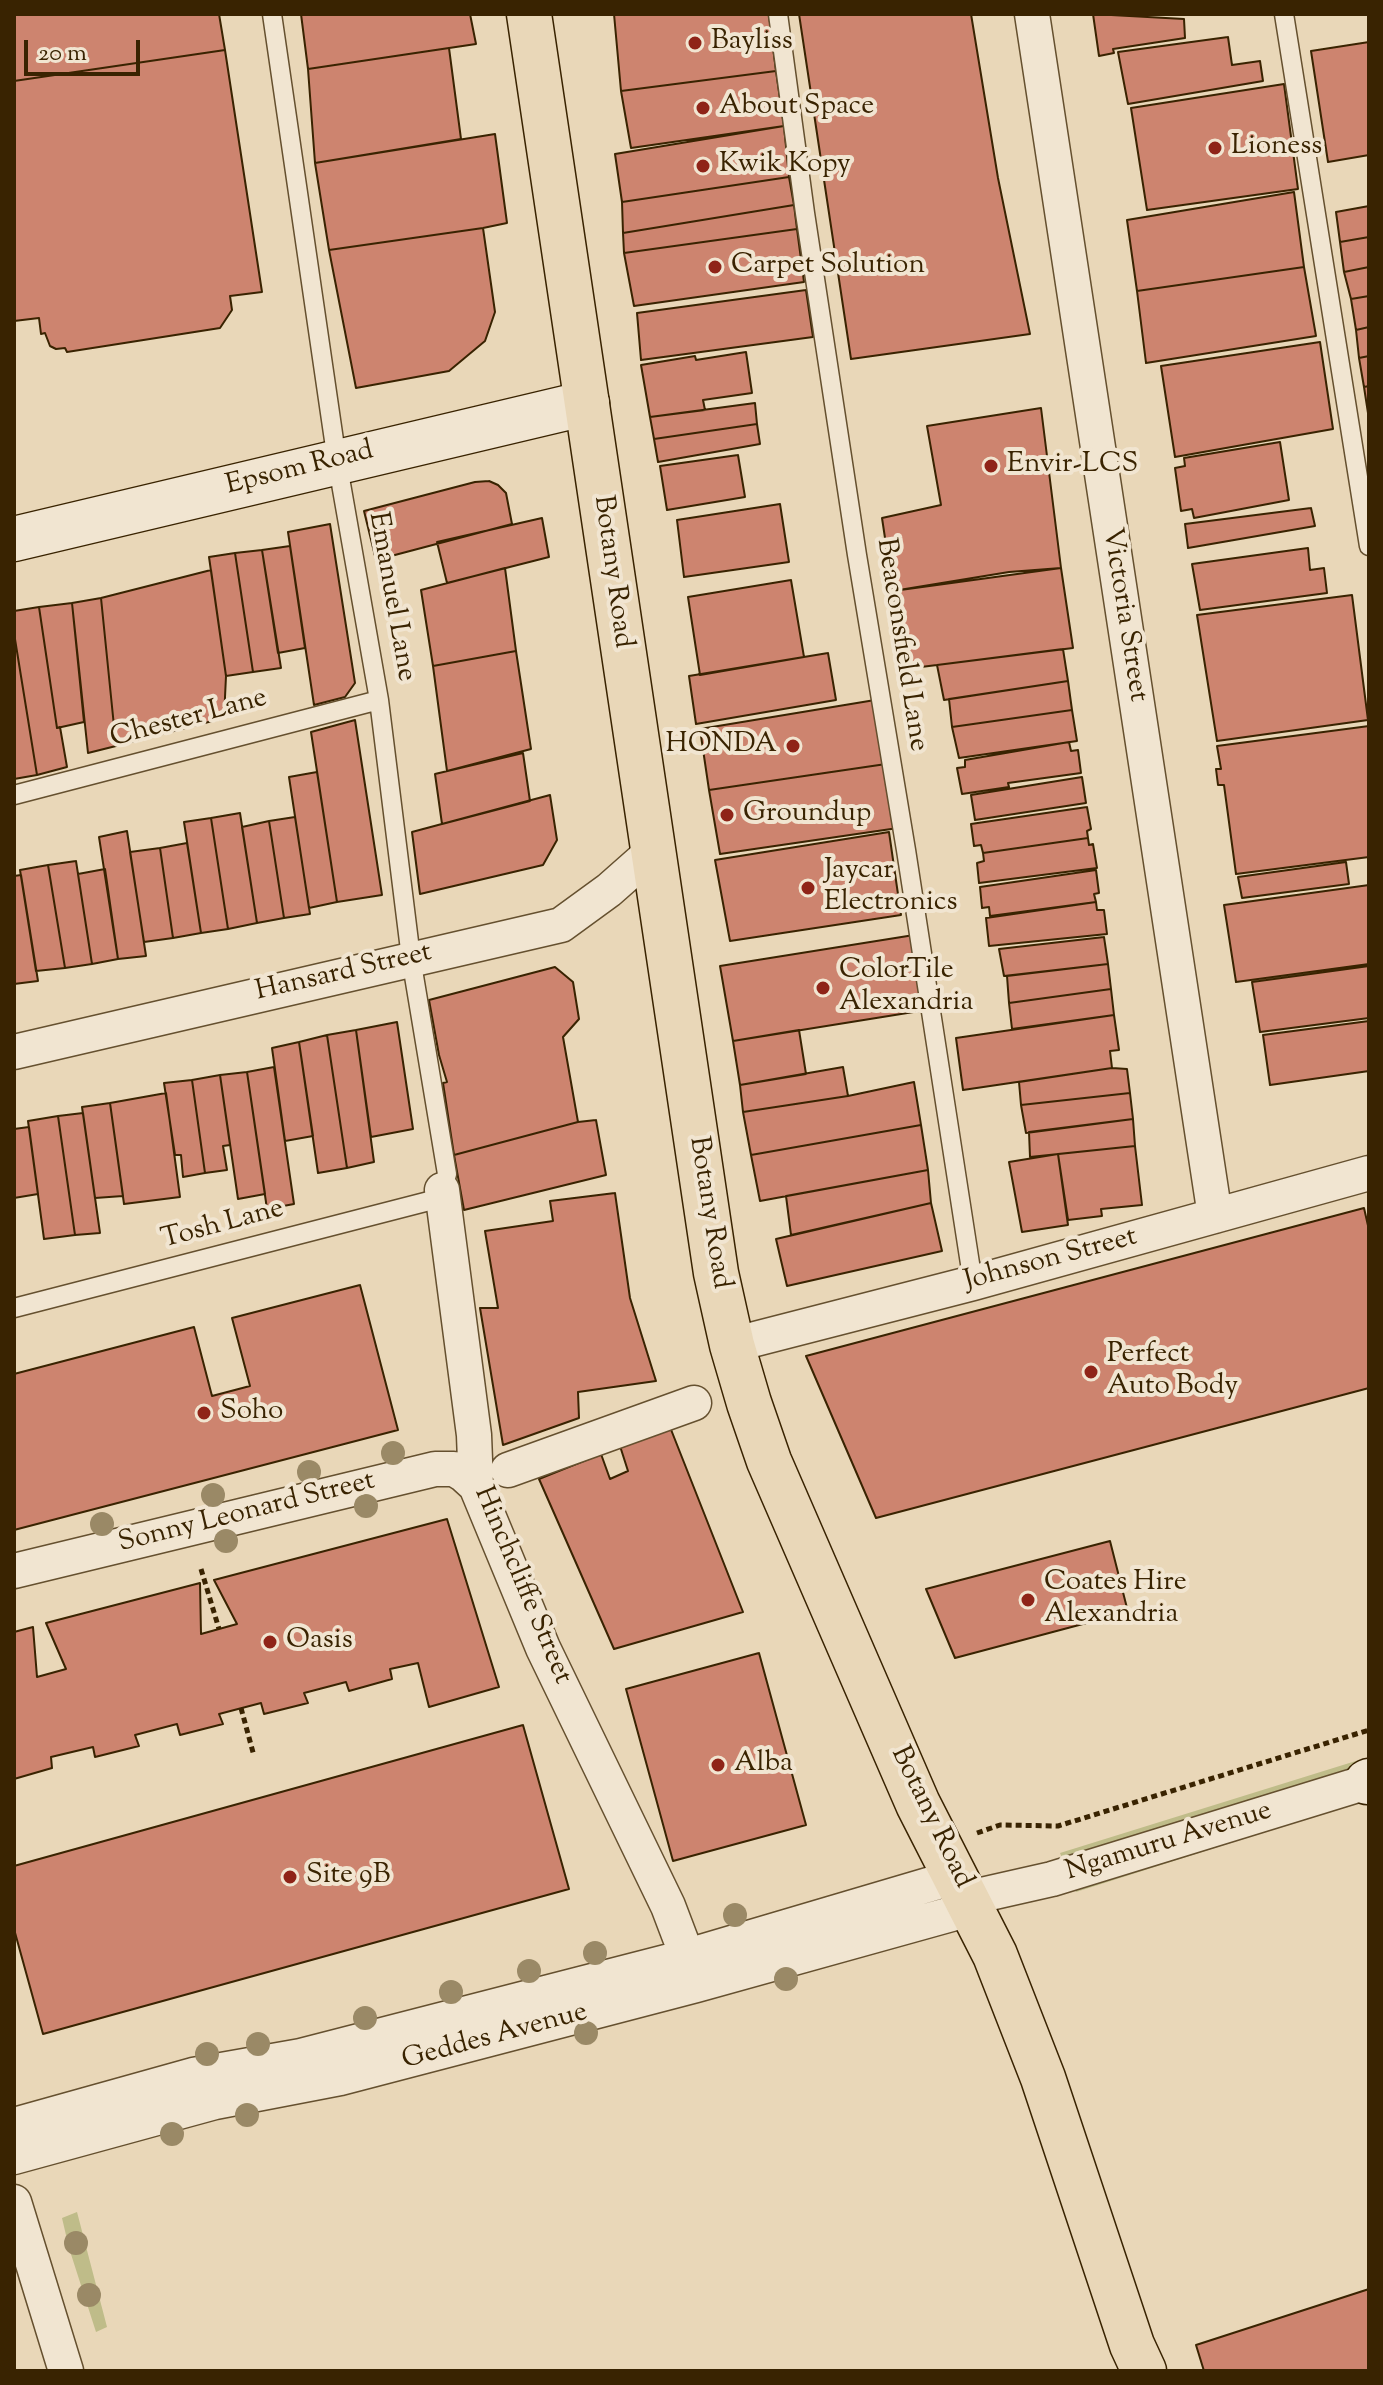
<!DOCTYPE html>
<html>
<head>
<meta charset="utf-8">
<style>
  body { margin:0 }
  #map { position:relative; width:1383px; height:2385px; overflow:hidden; background:#e9d7b8; font-family:"Sorts Mill Goudy",serif }
  canvas { display:block }
  .frame { position:absolute; inset:0; border:16px solid #392301; pointer-events:none }
  .scale { position:absolute; left:24px; top:40px; width:116px; height:36px; box-sizing:border-box; border:4px solid #392301; border-top:0; padding-left:10px; font-size:24px; line-height:28px; white-space:nowrap; color:#392301; -webkit-text-stroke:6px #f1e5d1; paint-order:stroke }
</style>
</head>
<body>
<div id="map">
<canvas width="1383" height="2385"></canvas>
<div class="frame"></div>
<div class="scale">20 m</div>
</div>
<script>
const ctx = document.querySelector('canvas').getContext('2d');
ctx.lineJoin = 'round';
function paint(path, color) { ctx.fillStyle = color; ctx.fill(path, 'evenodd'); }
const shape = rows => new Path2D(rows.map(r => 'M' + r).join(''));
function strokePath(path, color, width, dash) { ctx.strokeStyle = color; ctx.lineWidth = width; ctx.lineCap = dash ? 'butt' : 'round'; ctx.setLineDash(dash || []); ctx.stroke(path); }
function write(font, color, halo, rows, align = 'center') {
  ctx.font = font + ' "Sorts Mill Goudy",serif'; ctx.lineWidth = 8; ctx.setLineDash([]); ctx.textBaseline = 'middle'; ctx.strokeStyle = halo; ctx.fillStyle = color; for (const [text, x, y, turn = 0] of rows) {
    ctx.save(); ctx.translate(x, y); ctx.rotate((+turn || 0) * Math.PI / 180); ctx.textAlign = isNaN(turn) ? turn : align; if (halo) ctx.strokeText(text, 0, 0); ctx.fillText(text, 0, 0); ctx.restore();
  }
}
paint(shape([
  [1359,1760,1369,1791,1369,1799,1076,1892,1060,1853],
  [77,2212,107,2327,96,2332,69,2248,62,2218]
]), '#bfbc89');
const building = shape([
  [14,14,219,14,225,50,14,81,14,14],
  [301,14,470,14,476,44,308,69,301,14],
  [614,14,769,15,776,71,621,91,614,14],
  [799,14,971,14,998,178,1030,334,851,359,799,14],
  [1093,14,1184,19,1185,38,1113,49,1114,53,1099,56,1093,14],
  [1228,37,1232,65,1260,61,1263,81,1128,104,1118,52,1228,37],
  [1369,42,1369,155,1328,162,1311,51,1369,42],
  [449,48,461,139,315,163,308,69,449,48],
  [225,50,262,292,230,296,232,310,220,328,67,352,65,348,56,349,50,346,45,333,41,334,39,318,14,321,14,81,225,50],
  [776,71,784,126,631,148,621,91,776,71],
  [1284,84,1298,189,1147,210,1131,108,1284,84],
  [784,126,789,177,622,202,615,154,784,126],
  [495,134,507,223,483,228,329,250,315,163,495,134],
  [789,177,794,205,623,233,622,202,789,177],
  [1294,192,1304,267,1137,291,1127,220,1294,192],
  [794,205,797,229,624,253,623,233,794,205],
  [1369,206,1369,237,1340,242,1336,212,1369,206],
  [483,228,495,312,485,341,449,371,356,388,329,250,483,228],
  [797,229,804,282,634,306,624,253,797,229],
  [1369,237,1369,267,1344,272,1340,242,1369,237],
  [1304,267,1316,336,1146,363,1137,291,1304,267],
  [1369,267,1369,296,1351,299,1344,272,1369,267],
  [806,290,813,337,641,360,637,313,806,290],
  [1369,296,1369,327,1356,330,1351,299,1369,296],
  [1369,327,1369,356,1359,358,1356,330,1369,327],
  [1320,342,1333,429,1175,457,1161,366,1320,342],
  [746,352,752,393,703,400,705,410,650,417,641,365,695,356,696,360,746,352],
  [1369,356,1369,386,1364,387,1359,358,1369,356],
  [1369,386,1369,413,1368,413,1364,387,1369,386],
  [755,403,757,424,654,439,650,417,755,403],
  [1041,408,1061,568,1009,572,893,591,882,518,941,505,927,426,1041,408],
  [757,424,760,444,658,462,654,439,757,424],
  [1280,442,1289,500,1194,518,1192,509,1181,511,1175,468,1185,466,1184,458,1280,442],
  [738,455,745,497,667,510,660,466,738,455],
  [489,481,498,485,506,493,512,524,376,560,364,511,475,482,489,481],
  [780,504,789,562,684,577,677,520,780,504],
  [1311,508,1315,526,1188,548,1185,524,1311,508],
  [542,518,549,557,447,583,437,542,542,518],
  [330,524,355,683,345,697,314,705,288,532,330,524],
  [290,546,305,648,278,653,262,550,290,546],
  [1308,548,1310,570,1324,568,1327,593,1200,610,1192,564,1308,548],
  [262,550,281,668,253,672,235,553,262,550],
  [235,553,253,672,226,676,209,557,235,553],
  [505,568,516,651,433,666,421,590,505,568],
  [1061,568,1073,648,905,669,893,591,1061,568],
  [211,570,226,676,224,718,116,746,101,598,211,570],
  [791,580,804,657,700,675,688,597,791,580],
  [1352,595,1368,720,1217,741,1197,615,1352,595],
  [101,598,116,746,88,753,72,603,101,598],
  [72,603,84,722,57,728,39,607,72,603],
  [39,607,57,728,60,727,67,767,37,775,14,633,14,611,39,607],
  [14,633,37,775,14,779,14,633],
  [1063,649,1068,681,944,700,937,665,1063,649],
  [516,651,531,749,447,771,433,666,516,651],
  [828,653,836,700,696,724,689,676,828,653],
  [1068,681,1072,710,952,727,949,699,1068,681],
  [875,700,886,764,709,790,700,729,875,700],
  [1072,710,1077,741,959,758,952,727,1072,710],
  [355,720,382,895,337,902,311,732,355,720],
  [1369,726,1369,857,1236,874,1224,785,1218,785,1216,769,1221,769,1217,746,1369,726],
  [1069,742,1071,751,1078,750,1081,773,1008,783,1009,787,962,794,957,768,965,767,965,760,1069,742],
  [523,753,530,801,442,824,435,774,523,753],
  [886,764,898,828,720,854,709,790,886,764],
  [317,772,337,902,309,908,289,777,317,772],
  [1082,777,1086,803,975,820,971,795,1082,777],
  [550,795,557,840,543,865,420,894,412,832,550,795],
  [1087,807,1091,829,1087,831,1088,838,983,853,981,845,974,846,971,824,1087,807],
  [240,813,257,923,228,929,211,818,240,813],
  [295,817,310,914,284,918,269,821,295,817],
  [211,818,228,929,201,933,184,822,211,818],
  [269,821,284,918,257,923,242,827,269,821],
  [127,831,146,956,118,959,99,837,127,831],
  [889,832,901,915,730,941,715,860,889,832],
  [1088,838,1089,845,1093,844,1097,868,979,883,977,863,984,861,983,853,1088,838],
  [187,843,201,933,173,938,160,848,187,843],
  [160,848,173,938,144,942,130,852,160,848],
  [76,861,92,964,65,968,48,865,76,861],
  [1346,862,1349,884,1242,898,1238,877,1346,862],
  [48,865,65,968,36,971,20,870,48,865],
  [105,869,118,959,92,964,78,874,105,869],
  [1096,870,1099,893,1094,894,1096,902,990,916,989,907,982,908,980,887,1096,870],
  [21,875,38,981,14,984,14,876,21,875],
  [1369,885,1369,964,1236,982,1224,905,1369,885],
  [1096,902,1097,910,1104,910,1107,934,989,946,986,918,1096,902],
  [914,935,926,1010,733,1041,720,966,914,935],
  [1104,937,1108,964,1004,976,999,949,1104,937],
  [1108,964,1111,989,1009,1003,1007,976,1108,964],
  [1369,966,1369,1018,1260,1032,1252,982,1369,966],
  [555,967,573,982,579,1019,563,1037,578,1122,454,1155,443,1083,447,1082,439,1055,429,1000,555,967],
  [1111,989,1114,1015,1012,1029,1009,1003,1111,989],
  [1114,1015,1119,1050,1110,1051,1112,1068,963,1090,956,1038,1114,1015],
  [1369,1021,1369,1071,1270,1085,1263,1035,1369,1021],
  [397,1022,413,1129,371,1137,356,1030,397,1022],
  [356,1030,374,1162,347,1168,327,1035,356,1030],
  [799,1030,806,1074,740,1085,733,1041,799,1030],
  [327,1035,347,1168,318,1173,299,1042,327,1035],
  [299,1042,313,1136,285,1141,272,1048,299,1042],
  [274,1067,294,1204,267,1209,247,1072,274,1067],
  [843,1067,848,1096,743,1112,740,1085,843,1067],
  [1112,1068,1127,1069,1130,1093,1021,1105,1019,1082,1112,1068],
  [247,1072,265,1194,238,1199,220,1075,247,1072],
  [220,1075,230,1145,223,1146,227,1170,205,1173,192,1080,220,1075],
  [192,1080,205,1173,183,1177,181,1155,175,1155,164,1083,192,1080],
  [914,1082,921,1125,751,1155,743,1112,848,1096,914,1082],
  [166,1093,180,1197,124,1204,110,1103,166,1093],
  [1130,1093,1133,1119,1026,1133,1021,1105,1130,1093],
  [110,1103,123,1196,95,1198,82,1107,110,1103],
  [83,1113,100,1233,75,1235,58,1116,83,1113],
  [58,1116,75,1235,44,1239,28,1121,58,1116],
  [1133,1119,1135,1146,1030,1157,1029,1132,1133,1119],
  [596,1120,606,1175,464,1210,454,1155,578,1122,596,1120],
  [921,1125,928,1170,760,1201,751,1155,921,1125],
  [29,1127,38,1194,14,1198,14,1129,29,1127],
  [1135,1146,1142,1205,1101,1209,1102,1216,1068,1220,1058,1154,1135,1146],
  [1058,1154,1068,1225,1022,1232,1009,1162,1058,1154],
  [928,1170,931,1203,791,1235,786,1196,928,1170],
  [615,1193,630,1298,656,1381,578,1392,579,1418,503,1445,480,1308,498,1308,485,1231,553,1221,550,1201,615,1193],
  [931,1203,942,1251,787,1286,776,1239,931,1203],
  [1364,1208,1369,1230,1369,1388,876,1518,806,1356,1364,1208],
  [360,1285,398,1430,14,1530,14,1374,194,1327,212,1396,250,1386,232,1318,360,1285],
  [670,1427,743,1612,614,1649,539,1479,601,1454,610,1479,628,1471,620,1446,670,1427],
  [447,1519,499,1687,429,1707,418,1663,390,1669,392,1679,349,1691,346,1682,304,1693,308,1703,264,1714,261,1703,219,1714,223,1724,180,1735,177,1724,135,1735,139,1746,95,1757,93,1747,51,1757,52,1768,14,1779,14,1632,33,1627,37,1677,66,1669,46,1623,200,1583,201,1634,237,1624,214,1580,447,1519],
  [1110,1541,1128,1612,955,1658,926,1589,1110,1541],
  [759,1653,806,1825,673,1861,626,1689,759,1653],
  [523,1725,569,1889,43,2034,14,1929,14,1866,523,1725],
  [1369,2289,1369,2371,1204,2371,1196,2345,1369,2289]
]);
paint(building, '#cd846f');
strokePath(building, '#392301', 2);
const lane = shape([
  [778,14,805,213,857,555,906,850,973,1283],
  [1284,14,1369,546],
  [14,795,379,700],
  [14,1308,433,1200,442,1190,447,1174,411,958,379,700,337,461,272,14]
]);
const street = shape([
  [1032,14,1215,1216],
  [14,1052,561,925,609,890,652,852],
  [442,1190,474,1435,476,1486,543,1648,668,1906,687,1956],
  [732,1345,973,1283,1369,1173],
  [508,1470,694,1403],
  [14,1571,435,1469,454,1469,464,1475,476,1486],
  [968,1898,1052,1879,1367,1782],
  [14,2125,193,2075,301,2056,674,1960,955,1877],
  [14,2157,215,2102,340,2078,696,1985,973,1908],
  [14,2202,66,2371]
]);
const secondary = shape([
  [14,539,587,403],
  [1367,1782,1369,1781]
]);
const primary = shape([
  [529,14,716,1273,732,1345,749,1403,769,1461,918,1804,995,1955,1043,2078,1132,2345,1144,2371]
]);
strokePath(lane, '#65502f', 21);
strokePath(street, '#65502f', 37);
strokePath(secondary, '#392301', 47);
strokePath(primary, '#392301', 47);
strokePath(shape([
  [201,1569,219,1629],
  [241,1708,254,1756],
  [977,1833,1000,1825,1058,1826,1369,1730]
]), '#392301', 5, [6, 4]);
strokePath(lane, '#f1e5d1', 18);
strokePath(street, '#f1e5d1', 34);
strokePath(secondary, '#f1e5d1', 44);
strokePath(primary, '#e9d7b8', 44);
ctx.fillStyle = '#9a8966';
for (const [x, y] of [
  [393,1453],
  [309,1472],
  [213,1495],
  [366,1506],
  [102,1524],
  [226,1541],
  [735,1915],
  [595,1953],
  [529,1971],
  [786,1979],
  [451,1992],
  [365,2018],
  [586,2033],
  [258,2044],
  [207,2054],
  [247,2115],
  [172,2134],
  [76,2243],
  [89,2295]
]) { ctx.beginPath(); ctx.arc(x, y, 12, 0, 2 * Math.PI); ctx.fill(); }
for (const [x, y, r, color] of [
  [695,43,8,"#8f2418"],
  [703,108,8,"#8f2418"],
  [1215,148,8,"#8f2418"],
  [703,166,8,"#8f2418"],
  [715,267,8,"#8f2418"],
  [991,466,8,"#8f2418"],
  [793,746,8,"#8f2418"],
  [727,815,8,"#8f2418"],
  [808,888,8,"#8f2418"],
  [823,988,8,"#8f2418"],
  [1091,1372,8,"#8f2418"],
  [204,1413,8,"#8f2418"],
  [1028,1600,8,"#8f2418"],
  [270,1642,8,"#8f2418"],
  [718,1765,8,"#8f2418"],
  [290,1877,8,"#8f2418"]
]) { const dot = new Path2D(); dot.arc(x, y, r, 0, 2 * Math.PI); ctx.fillStyle = color; ctx.fill(dot); strokePath(dot, '#f1e5d1', 3); }
write('28px', '#392301', '#f1e5d1', [
  ["Bayliss",711,43],
  ["About Space",719,108],
  ["Lioness",1231,148],
  ["Kwik Kopy",719,166],
  ["Carpet Solution",731,267],
  ["Envir-LCS",1007,466],
  ["HONDA",777,746,"right"],
  ["Groundup",743,815],
  ["Jaycar",824,872],
  ["Electronics",824,904],
  ["ColorTile",839,972],
  ["Alexandria",839,1004],
  ["Perfect",1107,1356],
  ["Auto Body",1107,1388],
  ["Soho",220,1413],
  ["Coates Hire",1044,1584],
  ["Alexandria",1044,1616],
  ["Oasis",286,1642],
  ["Alba",734,1765],
  ["Site 9B",306,1877]
], 'left');
write('28px', '#392301', '#f1e5d1', [
  ["Epsom Road",300,470,-14],
  ["Botany Road",611,572,82],
  ["Emanuel Lane",390,597,80],
  ["Victoria Street",1123,615,81],
  ["Beaconsfield Lane",900,645,81],
  ["Chester Lane",189,720,-15],
  ["Hansard Street",344,974,-13],
  ["Botany Road",708,1213,81],
  ["Tosh Lane",223,1226,-15],
  ["Johnson Street",1051,1261,-15],
  ["Sonny Leonard Street",247,1514,-14],
  ["Hinchcliffe Street",521,1586,67],
  ["Botany Road",930,1818,64],
  ["Ngamuru Avenue",1169,1843,-17],
  ["Geddes Avenue",495,2038,-15]
]);
</script>
</body>
</html>
